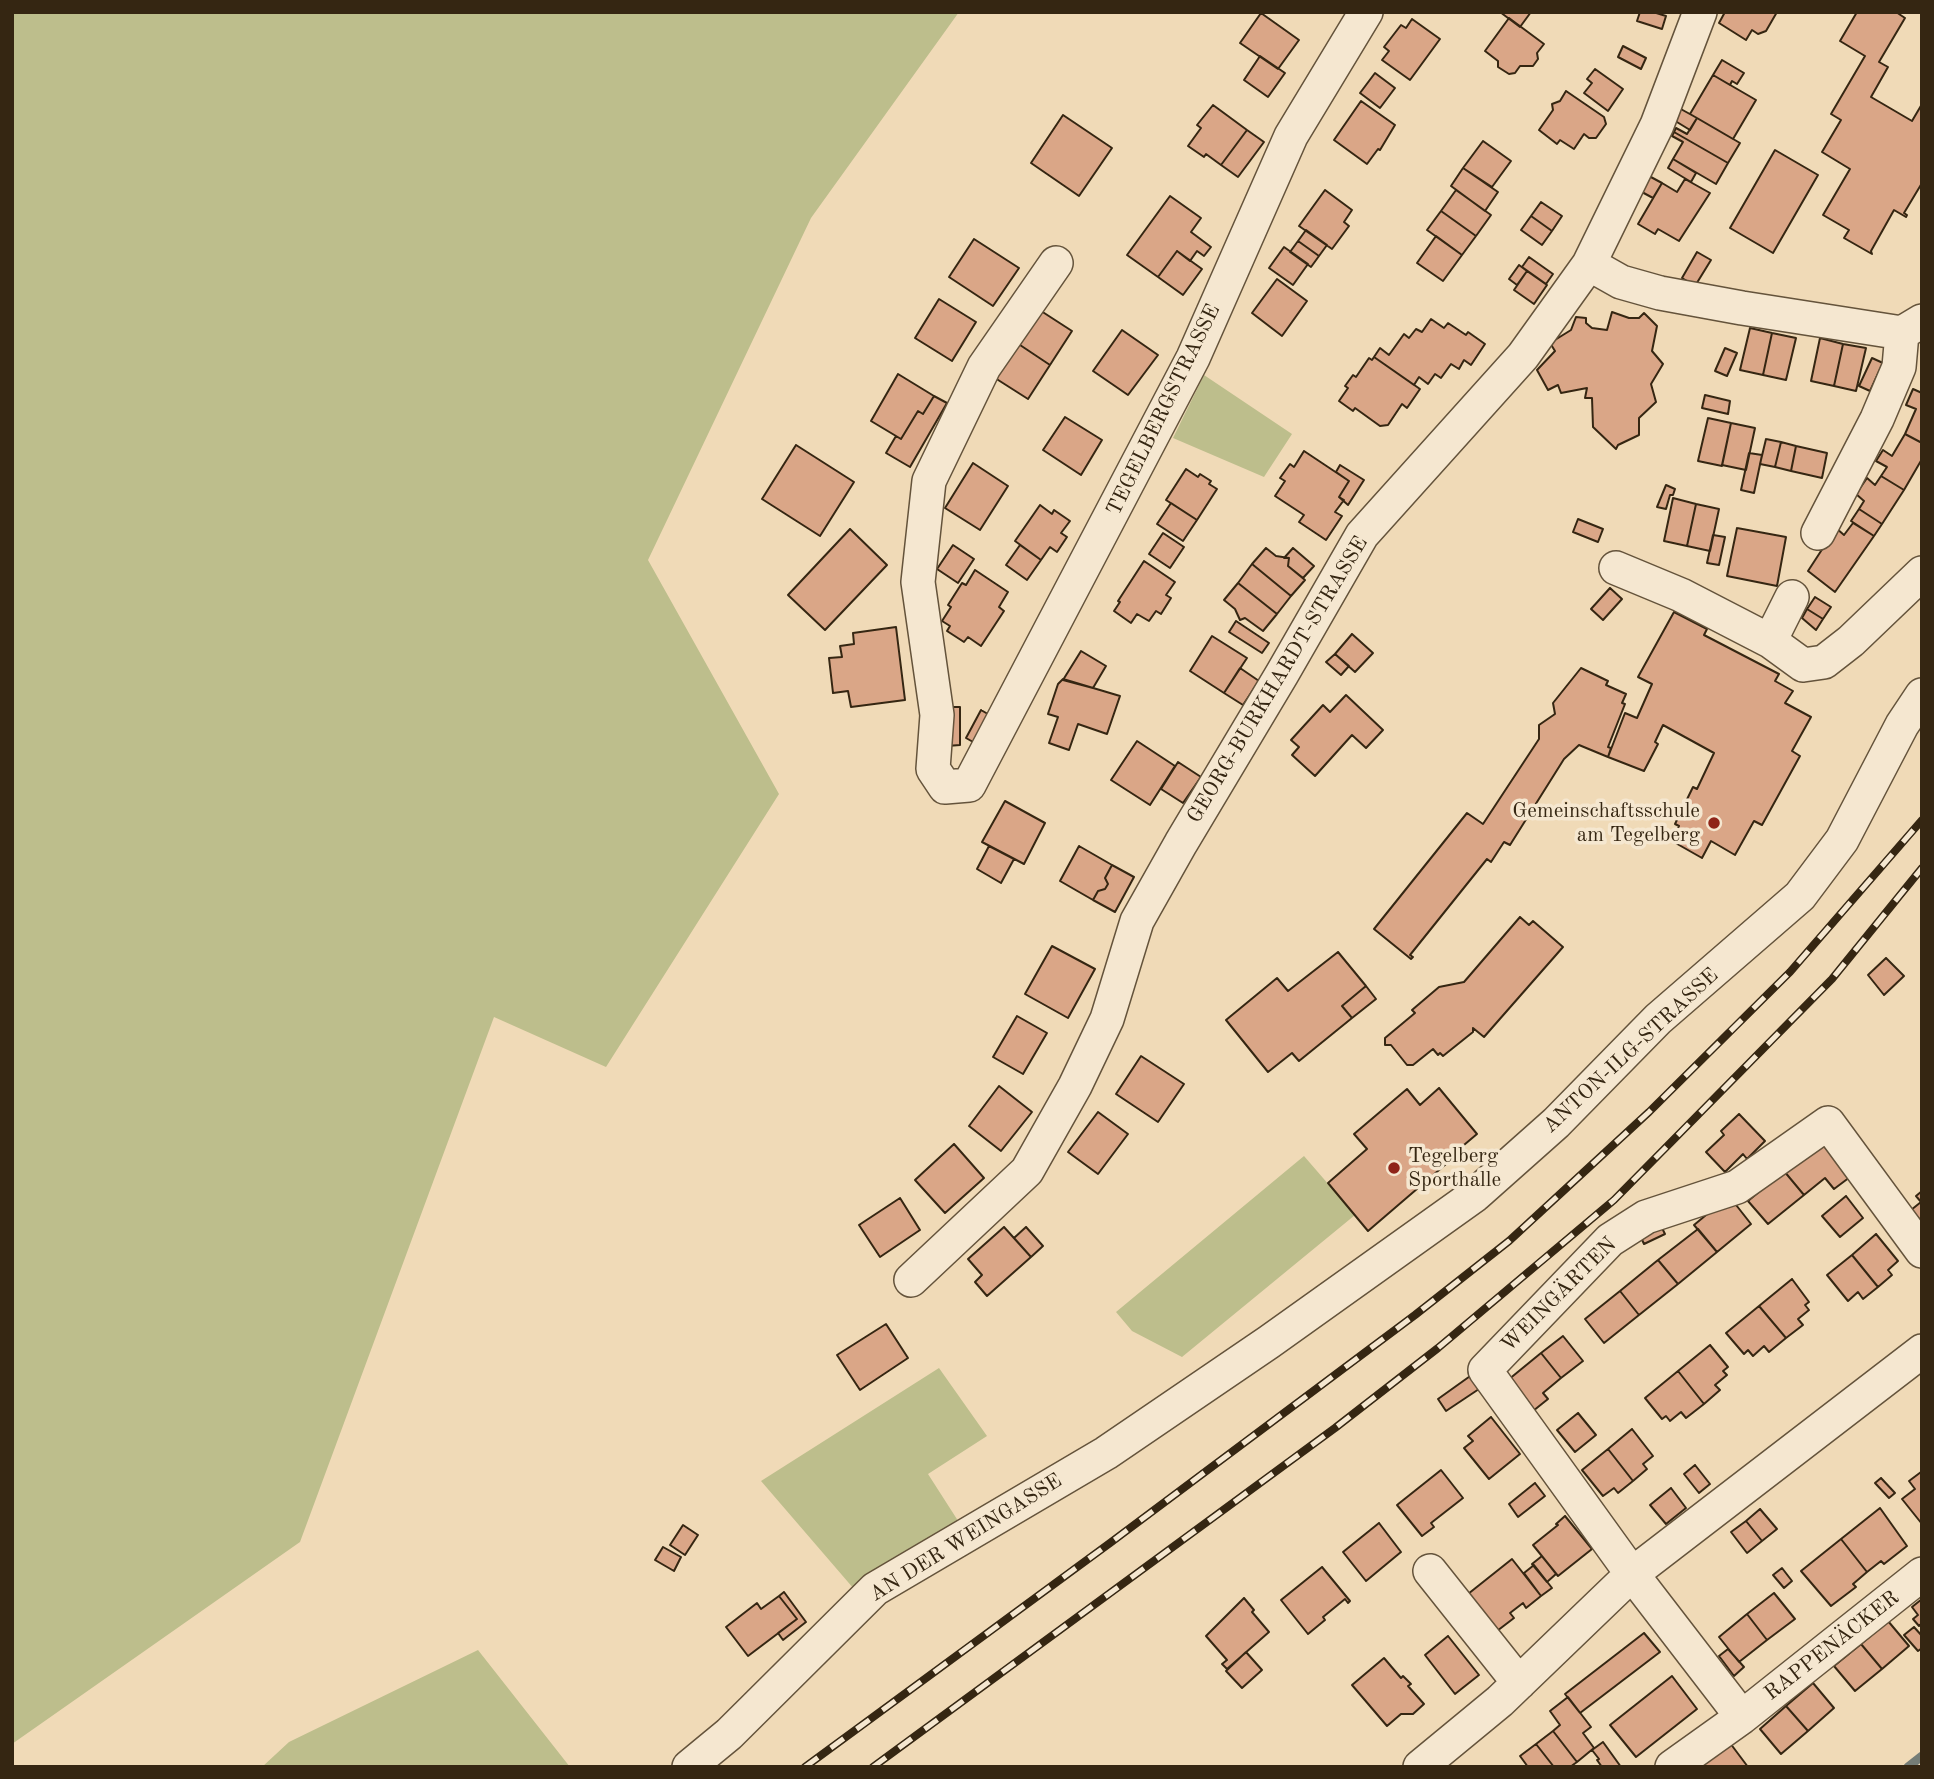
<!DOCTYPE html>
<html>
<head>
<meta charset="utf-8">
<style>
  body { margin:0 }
  #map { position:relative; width:1934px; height:1779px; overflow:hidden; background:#f0dab7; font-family:"Old Standard TT",serif }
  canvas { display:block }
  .frame { position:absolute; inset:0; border:14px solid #352612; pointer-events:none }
</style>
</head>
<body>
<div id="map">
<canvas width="1934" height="1779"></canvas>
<div class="frame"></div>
</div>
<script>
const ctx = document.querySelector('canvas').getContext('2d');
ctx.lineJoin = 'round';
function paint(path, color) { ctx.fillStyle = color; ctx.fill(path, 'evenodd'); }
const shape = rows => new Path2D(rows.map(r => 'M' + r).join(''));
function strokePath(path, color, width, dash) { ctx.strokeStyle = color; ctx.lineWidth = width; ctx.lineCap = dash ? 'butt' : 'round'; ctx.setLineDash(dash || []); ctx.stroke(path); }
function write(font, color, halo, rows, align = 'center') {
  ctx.font = font + ' "Old Standard TT",serif'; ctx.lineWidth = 7; ctx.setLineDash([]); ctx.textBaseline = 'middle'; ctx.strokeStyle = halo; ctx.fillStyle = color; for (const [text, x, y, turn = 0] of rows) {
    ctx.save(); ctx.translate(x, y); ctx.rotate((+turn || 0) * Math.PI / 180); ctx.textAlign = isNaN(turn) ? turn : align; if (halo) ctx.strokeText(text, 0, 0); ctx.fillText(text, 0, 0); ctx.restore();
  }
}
paint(shape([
  [12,12,959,12,811,218,648,560,779,794,606,1067,494,1017,300,1542,12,1744],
  [1204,375,1292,434,1264,477,1173,438],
  [1304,1156,1355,1215,1182,1357,1132,1331,1116,1312],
  [939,1368,987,1436,928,1474,962,1527,854,1589,761,1481],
  [478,1650,570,1767,262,1767,289,1742]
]), '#bdbe8c');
strokePath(shape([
  [1908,1767,1922,1756]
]), '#757d77', 9);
const building = shape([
  [1500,12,1531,12,1520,27,1500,12],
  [1640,12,1653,12,1666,16,1662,29,1637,21,1640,12],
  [1725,12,1777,12,1766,31,1758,34,1752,30,1746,40,1719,23,1725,12],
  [1857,12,1896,12,1905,18,1879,62,1888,67,1871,97,1912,121,1922,104,1922,183,1904,213,1907,215,1906,217,1894,210,1871,251,1872,254,1844,238,1849,230,1823,215,1850,169,1822,152,1841,120,1831,114,1865,56,1840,41,1857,12],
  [1261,13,1299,40,1278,69,1240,43,1261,13],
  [1509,18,1544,44,1537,53,1538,59,1533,66,1520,66,1515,73,1509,74,1498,67,1498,61,1485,51,1509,18],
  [1412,19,1440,39,1410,80,1382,60,1389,51,1384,47,1401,25,1406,28,1412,19],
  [1623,46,1646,58,1641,69,1618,57,1623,46],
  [1260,56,1285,73,1268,97,1244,80,1260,56],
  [1722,60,1744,73,1737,84,1732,81,1730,85,1713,75,1722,60],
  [1595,69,1623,89,1608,111,1584,93,1592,83,1587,79,1595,69],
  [1375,73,1395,88,1380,108,1360,93,1375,73],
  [1713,75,1756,100,1733,139,1690,114,1713,75],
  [1566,91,1604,117,1606,124,1596,138,1589,138,1584,134,1574,149,1560,140,1557,144,1539,130,1553,110,1552,104,1560,101,1566,91],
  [1361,101,1395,125,1380,150,1378,149,1367,164,1334,140,1361,101],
  [1213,105,1247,130,1221,165,1206,154,1204,157,1188,146,1201,128,1197,125,1213,105],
  [1679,108,1697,118,1690,130,1672,119,1679,108],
  [1063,115,1112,148,1079,196,1031,163,1063,115],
  [1697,118,1740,143,1728,163,1674,132,1676,128,1687,134,1697,118],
  [1247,130,1264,142,1238,177,1221,165,1247,130],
  [1674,132,1728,163,1716,184,1673,159,1683,142,1672,136,1674,132],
  [1483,141,1511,161,1492,187,1463,168,1483,141],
  [1775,150,1818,175,1773,253,1730,228,1775,150],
  [1673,159,1696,173,1691,182,1668,168,1673,159],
  [1463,168,1498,192,1485,211,1451,186,1463,168],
  [1649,176,1662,183,1653,198,1640,191,1649,176],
  [1685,179,1710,193,1679,241,1658,229,1655,234,1638,224,1662,183,1677,192,1685,179],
  [1325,190,1352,210,1344,222,1349,226,1332,249,1299,226,1325,190],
  [1456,190,1491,215,1476,236,1441,211,1456,190],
  [1170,196,1201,218,1191,232,1211,247,1204,256,1197,251,1190,261,1177,251,1158,277,1127,255,1170,196],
  [1541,202,1562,216,1552,231,1531,216,1541,202],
  [1441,211,1476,236,1462,255,1427,230,1441,211],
  [1531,216,1552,231,1542,245,1521,230,1531,216],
  [1306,230,1327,245,1319,256,1298,241,1306,230],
  [1436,236,1462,255,1443,281,1417,263,1436,236],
  [974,239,1019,268,993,306,949,277,974,239],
  [1298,241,1319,256,1311,267,1290,252,1298,241],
  [1284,247,1308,264,1293,285,1269,268,1284,247],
  [1177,251,1202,269,1183,295,1158,277,1177,251],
  [1697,252,1711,260,1695,286,1682,278,1697,252],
  [1529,257,1553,274,1546,284,1522,267,1529,257],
  [1519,265,1527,271,1517,285,1509,279,1519,265],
  [1527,271,1547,285,1534,304,1514,290,1527,271],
  [1277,279,1307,301,1282,336,1252,313,1277,279],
  [939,299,976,322,952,361,915,338,939,299],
  [1038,309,1072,331,1050,365,1017,343,1038,309],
  [1612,312,1629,318,1639,318,1644,313,1657,326,1652,351,1663,364,1651,384,1656,402,1639,418,1639,435,1618,445,1616,449,1593,427,1592,398,1585,398,1587,388,1561,393,1558,385,1548,390,1537,370,1555,351,1550,343,1571,330,1576,317,1586,318,1586,323,1592,328,1607,330,1612,312],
  [1431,319,1444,328,1448,323,1466,335,1468,332,1485,344,1471,365,1464,360,1459,369,1451,364,1441,378,1435,374,1428,384,1419,377,1414,385,1374,357,1380,348,1389,355,1404,334,1409,338,1416,329,1422,332,1431,319],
  [1750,328,1772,333,1763,375,1740,370,1750,328],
  [1122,330,1158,355,1128,395,1093,371,1122,330],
  [1772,333,1796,338,1786,380,1763,375,1772,333],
  [1820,338,1843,344,1834,386,1811,381,1820,338],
  [1017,343,1050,365,1028,399,995,378,1017,343],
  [1843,344,1866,348,1856,391,1834,386,1843,344],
  [1725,348,1737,353,1727,376,1715,371,1725,348],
  [1374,357,1420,389,1407,408,1402,404,1388,425,1380,426,1355,408,1353,411,1339,401,1348,388,1345,386,1353,375,1356,377,1369,358,1372,360,1374,357],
  [1872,358,1883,363,1870,391,1859,386,1872,358],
  [898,374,934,396,923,414,918,411,901,439,871,421,898,374],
  [1913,389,1922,393,1922,443,1905,434,1916,409,1906,405,1913,389],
  [1705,395,1730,401,1728,414,1702,408,1705,395],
  [934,396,947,403,910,467,886,453,896,436,901,439,918,411,923,414,934,396],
  [1065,417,1102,440,1081,475,1043,450,1065,417],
  [1708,418,1731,423,1722,466,1698,461,1708,418],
  [1731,423,1755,428,1746,470,1722,465,1731,423],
  [1905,434,1922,443,1922,459,1904,490,1881,476,1887,467,1876,461,1883,450,1892,456,1905,434],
  [1766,439,1781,442,1775,467,1760,464,1766,439],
  [1781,442,1796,446,1791,471,1775,467,1781,442],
  [796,445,854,482,820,536,762,499,796,445],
  [1796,446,1827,453,1822,478,1791,471,1796,446],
  [1304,451,1349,481,1339,497,1344,500,1335,512,1342,516,1326,540,1299,522,1304,515,1275,496,1285,481,1280,478,1290,464,1294,467,1304,451],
  [1749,453,1762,455,1754,493,1741,490,1749,453],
  [973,463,1008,486,980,530,945,508,973,463],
  [1340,465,1364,480,1348,505,1339,497,1349,481,1336,472,1340,465],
  [1186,469,1198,477,1200,474,1211,481,1209,484,1217,489,1197,520,1166,500,1186,469],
  [1881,476,1904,490,1882,524,1859,509,1864,501,1856,494,1867,478,1875,485,1881,476],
  [1666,485,1675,489,1673,495,1670,495,1666,509,1657,507,1666,485],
  [1673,498,1696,504,1687,546,1664,541,1673,498],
  [1171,503,1197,520,1183,541,1157,524,1171,503],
  [1696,504,1719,509,1710,551,1687,546,1696,504],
  [1040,505,1052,514,1054,510,1070,521,1061,533,1067,537,1057,552,1050,547,1041,560,1015,541,1040,505],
  [1859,509,1882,524,1874,536,1851,521,1859,509],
  [1578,519,1603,529,1598,542,1573,532,1578,519],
  [1853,523,1874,536,1835,592,1808,571,1836,528,1844,535,1853,523],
  [1737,528,1786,537,1777,586,1727,576,1737,528],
  [850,529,887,565,825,630,788,595,850,529],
  [1163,533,1184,547,1170,568,1149,554,1163,533],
  [1713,535,1725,537,1719,565,1707,563,1713,535],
  [953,545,974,559,958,583,937,569,953,545],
  [1020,545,1041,560,1027,580,1006,565,1020,545],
  [1266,548,1276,556,1289,558,1288,566,1305,580,1291,596,1252,564,1266,548],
  [1293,548,1314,566,1303,578,1288,566,1289,558,1284,558,1293,548],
  [1144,561,1175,582,1166,595,1171,598,1161,614,1156,611,1149,621,1137,614,1131,623,1114,611,1120,602,1118,601,1144,561],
  [1252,564,1291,596,1277,614,1238,583,1252,564],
  [975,570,1008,592,999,607,1004,611,981,646,968,637,964,642,947,631,950,626,942,621,951,607,948,605,962,583,966,585,975,570],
  [1238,583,1277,614,1263,631,1245,618,1240,620,1235,609,1224,600,1238,583],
  [1610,588,1622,599,1603,620,1591,609,1610,588],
  [1815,597,1831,607,1823,619,1807,609,1815,597],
  [1807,609,1823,619,1816,630,1802,618,1807,609],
  [1674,612,1707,629,1704,635,1779,674,1775,681,1793,691,1785,703,1811,717,1792,751,1800,756,1762,825,1754,821,1735,855,1711,841,1702,858,1672,841,1679,826,1675,824,1693,787,1697,789,1714,753,1663,725,1655,742,1658,744,1644,771,1608,757,1625,713,1637,718,1652,684,1638,677,1674,612],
  [1236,621,1269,643,1262,653,1229,632,1236,621],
  [896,627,905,700,851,707,848,691,833,693,829,658,842,657,840,646,854,644,853,633,896,627],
  [1352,634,1373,653,1355,672,1335,654,1352,634],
  [1212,636,1247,658,1224,693,1190,671,1212,636],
  [1081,651,1106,666,1093,688,1063,680,1081,651],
  [1335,654,1349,666,1341,675,1326,662,1335,654],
  [1240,668,1259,681,1243,705,1224,693,1240,668],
  [1581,668,1608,681,1606,685,1626,694,1622,703,1625,704,1608,747,1611,748,1608,757,1579,745,1564,759,1510,845,1504,842,1491,862,1487,859,1410,955,1413,957,1411,959,1374,929,1467,813,1483,824,1539,739,1539,725,1555,714,1553,703,1581,668],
  [1063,679,1120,696,1107,734,1078,724,1069,750,1049,743,1058,717,1048,714,1058,684,1063,679],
  [1346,695,1383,730,1366,748,1352,735,1315,776,1292,755,1299,747,1291,740,1323,705,1330,712,1346,695],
  [947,707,960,707,960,745,947,746,947,707],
  [981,710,998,720,982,747,966,738,981,710],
  [1137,741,1175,766,1150,805,1111,780,1137,741],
  [1178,762,1201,777,1183,803,1161,789,1178,762],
  [1005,801,1045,823,1024,864,982,842,1005,801],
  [989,846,1014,859,1001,883,977,869,989,846],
  [1079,846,1112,865,1105,878,1108,884,1105,889,1098,891,1093,900,1060,881,1079,846],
  [1112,865,1134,877,1115,912,1093,900,1098,891,1105,889,1108,884,1105,878,1112,865],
  [1520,917,1529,925,1533,921,1563,947,1484,1037,1473,1028,1473,1032,1443,1056,1440,1053,1438,1055,1433,1049,1413,1065,1407,1065,1391,1045,1385,1045,1385,1038,1415,1013,1412,1010,1439,987,1464,982,1520,917],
  [1052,946,1095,969,1068,1018,1025,994,1052,946],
  [1338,952,1366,986,1342,1006,1352,1018,1299,1061,1292,1053,1268,1072,1226,1020,1277,978,1288,991,1338,952],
  [1886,958,1904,976,1884,995,1868,975,1886,958],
  [1366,986,1376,999,1352,1018,1342,1006,1366,986],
  [1017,1016,1047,1033,1023,1074,993,1057,1017,1016],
  [1141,1056,1184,1084,1158,1122,1116,1094,1141,1056],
  [999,1086,1032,1112,1001,1151,969,1126,999,1086],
  [1439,1088,1477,1134,1458,1150,1460,1152,1368,1231,1328,1183,1367,1149,1354,1134,1407,1089,1420,1105,1439,1088],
  [1098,1112,1128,1134,1098,1174,1068,1152,1098,1112],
  [1739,1114,1765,1141,1747,1159,1743,1154,1725,1172,1706,1152,1724,1135,1721,1131,1739,1114],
  [1821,1142,1850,1177,1834,1189,1825,1178,1804,1195,1784,1171,1821,1142],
  [954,1144,984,1178,945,1213,915,1180,954,1144],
  [1784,1171,1804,1195,1768,1224,1748,1201,1784,1171],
  [1922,1191,1922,1218,1920,1220,1911,1210,1921,1202,1916,1196,1922,1191],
  [1729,1196,1751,1224,1717,1252,1694,1225,1729,1196],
  [1846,1196,1863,1218,1840,1237,1822,1216,1846,1196],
  [900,1198,920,1230,880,1257,859,1225,900,1198],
  [1660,1224,1665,1234,1644,1244,1639,1233,1660,1224],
  [1004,1227,1031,1257,987,1296,975,1282,982,1275,968,1259,1004,1227],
  [1026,1227,1043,1246,1031,1257,1014,1238,1026,1227],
  [1698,1229,1717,1252,1678,1284,1658,1260,1698,1229],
  [1876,1234,1898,1261,1888,1270,1892,1275,1878,1287,1852,1255,1876,1234],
  [1852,1255,1878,1287,1863,1299,1858,1292,1848,1301,1827,1275,1852,1255],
  [1658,1260,1678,1284,1639,1315,1620,1291,1658,1260],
  [1792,1279,1809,1302,1805,1305,1809,1310,1798,1319,1803,1325,1786,1338,1759,1306,1792,1279],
  [1620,1291,1639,1315,1604,1343,1585,1319,1620,1291],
  [1759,1306,1786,1338,1769,1352,1764,1346,1753,1356,1748,1350,1744,1354,1726,1333,1759,1306],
  [886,1324,908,1358,860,1390,837,1355,886,1324],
  [1563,1336,1583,1361,1561,1378,1541,1353,1563,1336],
  [1710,1345,1728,1367,1723,1371,1727,1375,1715,1385,1720,1390,1704,1404,1678,1371,1710,1345],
  [1541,1353,1561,1378,1543,1393,1548,1399,1533,1411,1508,1380,1541,1353],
  [1678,1371,1704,1404,1686,1418,1681,1412,1670,1421,1666,1416,1662,1419,1645,1398,1678,1371],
  [1473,1374,1482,1387,1446,1411,1438,1399,1473,1374],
  [1578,1413,1596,1435,1575,1452,1557,1430,1578,1413],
  [1491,1417,1520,1454,1489,1479,1464,1448,1473,1441,1468,1436,1491,1417],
  [1632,1429,1653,1456,1643,1464,1647,1469,1633,1481,1608,1449,1632,1429],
  [1608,1449,1633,1481,1618,1493,1614,1488,1603,1496,1582,1470,1608,1449],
  [1695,1465,1710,1484,1699,1493,1684,1474,1695,1465],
  [1441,1470,1463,1498,1431,1523,1434,1527,1422,1536,1397,1505,1441,1470],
  [1921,1472,1922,1472,1922,1524,1902,1499,1915,1489,1909,1481,1921,1472],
  [1881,1478,1895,1493,1889,1498,1875,1483,1881,1478],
  [1535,1483,1545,1496,1518,1517,1509,1504,1535,1483],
  [1671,1488,1686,1508,1666,1524,1650,1505,1671,1488],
  [1880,1508,1907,1546,1884,1564,1881,1561,1867,1572,1841,1539,1880,1508],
  [1760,1509,1777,1529,1762,1541,1746,1521,1760,1509],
  [1565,1516,1592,1549,1558,1576,1533,1545,1558,1525,1556,1524,1565,1516],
  [1746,1521,1762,1541,1747,1553,1731,1532,1746,1521],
  [1379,1523,1401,1552,1366,1581,1343,1552,1379,1523],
  [683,1525,698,1535,685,1555,670,1545,683,1525],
  [1841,1539,1867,1572,1853,1584,1856,1587,1831,1606,1801,1571,1841,1539],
  [663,1547,681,1557,674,1571,655,1560,663,1547],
  [1542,1556,1556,1574,1547,1582,1532,1564,1542,1556],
  [1512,1559,1541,1596,1526,1608,1523,1603,1510,1613,1514,1618,1497,1631,1468,1594,1512,1559],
  [1534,1565,1552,1588,1541,1596,1524,1573,1534,1565],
  [1322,1567,1350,1601,1348,1603,1345,1599,1323,1617,1325,1620,1308,1634,1281,1600,1322,1567],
  [1782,1568,1792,1581,1784,1588,1773,1575,1782,1568],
  [784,1592,806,1622,783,1640,778,1633,797,1619,779,1596,784,1592],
  [1774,1593,1795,1619,1767,1640,1747,1614,1774,1593],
  [779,1596,797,1619,748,1656,726,1627,757,1603,761,1609,779,1596],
  [1244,1598,1254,1610,1252,1612,1269,1632,1227,1669,1222,1664,1227,1660,1206,1636,1244,1598],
  [1922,1599,1922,1623,1919,1626,1913,1619,1918,1615,1912,1607,1922,1599],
  [1747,1614,1767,1640,1739,1662,1719,1637,1747,1614],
  [1888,1621,1909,1646,1882,1669,1861,1644,1888,1621],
  [1914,1627,1922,1636,1922,1648,1918,1651,1904,1635,1914,1627],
  [1644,1633,1660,1652,1580,1713,1565,1694,1644,1633],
  [1448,1636,1479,1675,1455,1694,1425,1655,1448,1636],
  [1861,1644,1882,1669,1855,1691,1834,1666,1861,1644],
  [1728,1649,1744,1667,1734,1676,1719,1656,1728,1649],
  [1246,1652,1262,1670,1242,1688,1226,1671,1246,1652],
  [1384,1658,1401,1678,1403,1676,1411,1684,1408,1686,1424,1704,1413,1714,1401,1714,1387,1726,1352,1685,1384,1658],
  [1672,1676,1697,1709,1636,1757,1610,1725,1672,1676],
  [1813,1683,1834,1708,1808,1731,1786,1706,1813,1683],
  [1568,1697,1591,1727,1583,1733,1594,1748,1577,1762,1553,1731,1560,1725,1550,1711,1568,1697],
  [1786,1706,1808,1731,1781,1754,1760,1729,1786,1706],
  [1553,1731,1577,1762,1570,1767,1554,1767,1536,1744,1553,1731],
  [1603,1742,1621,1767,1602,1767,1597,1760,1599,1759,1592,1750,1603,1742],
  [1730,1743,1748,1767,1699,1767,1730,1743],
  [1536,1744,1554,1767,1528,1767,1520,1756,1536,1744]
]);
paint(building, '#daa687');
strokePath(building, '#352612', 2);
const minor = shape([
  [1056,263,984,367,929,481,918,582,937,715,933,769,945,787,969,785,1193,358,1291,136,1366,12],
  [1589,264,1621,282,1660,293,1742,308,1902,333,1922,321],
  [1818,533,1877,419,1899,367,1902,333],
  [1616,568,1681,595,1770,641,1803,665,1824,662,1851,641,1922,573],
  [1770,641,1792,597],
  [911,1280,1027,1171,1075,1086,1107,1019,1137,921,1181,843,1282,674,1362,535,1523,356,1589,264,1657,125,1700,12],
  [1430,1571,1519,1683],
  [1742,1717,1632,1574,1485,1370,1610,1240,1646,1217,1737,1187,1828,1123,1922,1251],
  [689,1767,729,1734,875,1589,1106,1453,1269,1342,1475,1195,1556,1123,1658,1019,1800,896,1842,840,1902,725,1922,695],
  [1420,1767,1500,1701,1632,1574,1922,1351],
  [1672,1767,1742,1717,1922,1574]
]);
strokePath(minor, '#64533b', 36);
strokePath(minor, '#f5e7d0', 33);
const rail = shape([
  [805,1767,1110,1543,1415,1315,1509,1241,1649,1112,1790,972,1922,820],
  [873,1767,1335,1428,1438,1348,1614,1200,1832,979,1922,868]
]);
strokePath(rail, '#352612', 8);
strokePath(rail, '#f5e7d0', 5, [16]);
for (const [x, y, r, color] of [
  [1714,823,7,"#8f2418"],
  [1394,1168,7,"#8f2418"]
]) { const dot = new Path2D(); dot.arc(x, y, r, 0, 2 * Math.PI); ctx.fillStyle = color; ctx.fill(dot); strokePath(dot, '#f5e7d0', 2.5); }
write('21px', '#352612', '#f5e7d0', [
  ["TEGELBERGSTRASSE",1164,410,-64],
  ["GEORG-BURKHARDT-STRASSE",1278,680,-59],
  ["ANTON-ILG-STRASSE",1631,1051,-43],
  ["WEINGÄRTEN",1559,1295,-45],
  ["AN DER WEINGASSE",966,1538,-32],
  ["RAPPENÄCKER",1832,1646,-38]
]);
write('21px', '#352612', '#f5e7d0', [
  ["Gemeinschaftsschule",1700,811],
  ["am Tegelberg",1700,835],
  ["Tegelberg",1408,1156,"left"],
  ["Sporthalle",1408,1180,"left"]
], 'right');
</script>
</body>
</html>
